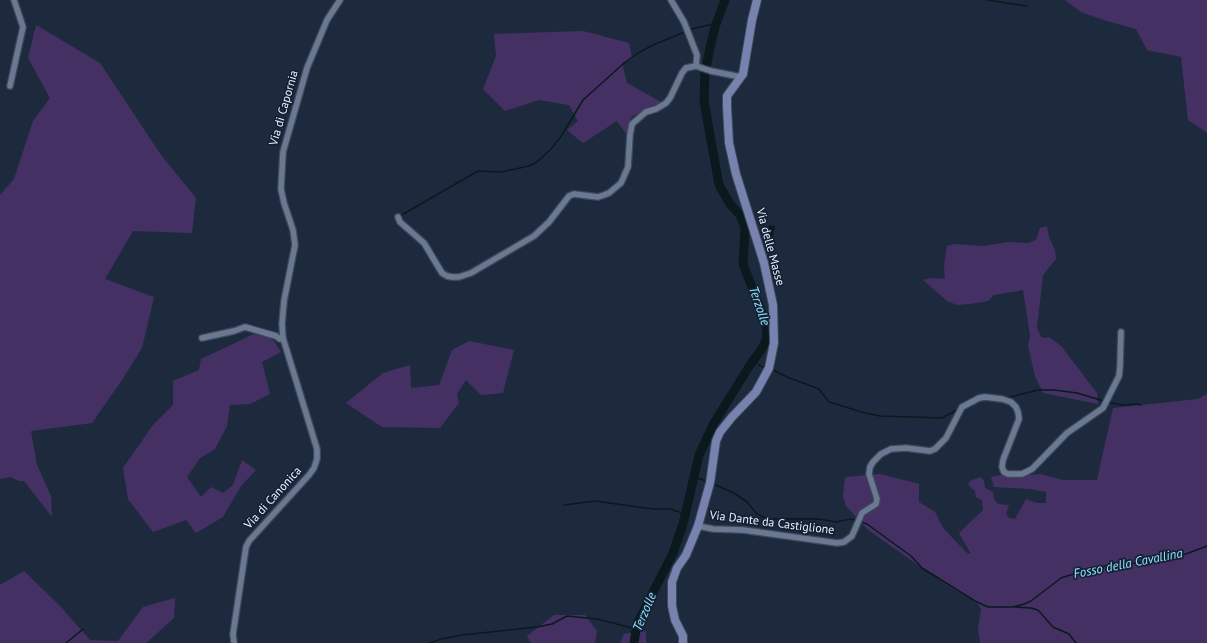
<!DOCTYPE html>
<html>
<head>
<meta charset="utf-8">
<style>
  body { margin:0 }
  canvas { display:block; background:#1d2a3e }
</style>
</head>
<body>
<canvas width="1207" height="643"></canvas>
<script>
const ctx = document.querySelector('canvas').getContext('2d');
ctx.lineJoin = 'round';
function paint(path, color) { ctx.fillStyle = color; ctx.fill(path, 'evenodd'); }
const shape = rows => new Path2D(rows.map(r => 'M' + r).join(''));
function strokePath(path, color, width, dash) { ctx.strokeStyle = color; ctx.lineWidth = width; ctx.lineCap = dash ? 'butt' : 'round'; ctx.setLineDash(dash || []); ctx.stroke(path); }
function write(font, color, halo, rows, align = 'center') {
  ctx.font = font + ' "PT Sans",sans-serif'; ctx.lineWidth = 3.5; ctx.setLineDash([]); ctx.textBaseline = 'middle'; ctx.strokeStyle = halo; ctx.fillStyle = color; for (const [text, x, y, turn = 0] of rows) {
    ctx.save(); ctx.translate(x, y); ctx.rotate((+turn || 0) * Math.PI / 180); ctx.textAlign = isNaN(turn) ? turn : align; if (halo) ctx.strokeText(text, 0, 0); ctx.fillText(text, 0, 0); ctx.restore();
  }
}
paint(shape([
  [1065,0,1207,0,1207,133,1188,120,1181,57,1147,50,1136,29,1107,21,1081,12],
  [36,25,100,63,161,155,196,198,192,233,133,231,105,279,154,297,142,348,122,380,92,423,31,431,37,465,51,496,52,517,24,481,19,481,10,477,0,479,0,195,14,179,33,121,50,98,28,58],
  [583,31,629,43,632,59,622,63,627,83,661,102,631,117,626,134,617,121,583,143,567,130,578,121,569,105,539,100,505,111,483,89,496,56,494,34],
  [1047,226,1049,237,1055,250,1056,259,1043,275,1037,328,1042,338,1049,337,1061,346,1097,393,1098,404,1043,393,1035,376,1028,346,1030,335,1023,290,994,295,988,301,970,304,957,305,947,301,923,280,930,278,945,279,944,265,947,246,954,244,984,246,1007,242,1028,243,1036,240,1040,228],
  [256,333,272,338,281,352,262,362,270,394,250,404,230,405,227,426,215,449,200,458,187,477,201,497,211,487,223,493,233,485,242,460,256,470,241,486,223,517,196,533,186,520,153,532,128,499,123,468,153,425,173,405,173,381,199,370,201,359],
  [469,341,514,350,503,393,481,395,466,380,457,394,459,403,440,428,382,427,346,403,383,373,410,365,411,388,439,385,452,350],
  [1207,394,1207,643,980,643,978,629,981,609,978,604,939,580,867,529,846,506,843,496,845,477,880,474,919,484,919,502,935,512,943,528,967,553,971,554,959,533,983,510,982,500,976,497,975,491,968,485,970,481,981,477,984,481,985,488,993,492,994,499,998,504,1009,505,1006,514,1009,518,1015,519,1026,499,1037,503,1046,503,1046,492,1030,489,994,487,991,477,1001,475,1018,476,1040,474,1063,480,1097,480,1113,408,1198,399],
  [24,571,60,606,90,640,118,641,143,607,175,598,174,618,146,643,0,643,0,585],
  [554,615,585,615,597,631,595,643,531,643,527,636],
  [646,631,646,643,620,643,624,634]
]), '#453064');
paint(shape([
  [769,225,775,226,773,237,767,236]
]), '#09191d');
strokePath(shape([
  [987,0,1027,6],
  [400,216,478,171,501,172,529,166,537,162,550,150,560,138,583,100,623,64,638,53,653,45,692,29,717,23],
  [753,360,762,367,766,368],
  [771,369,787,377,819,389,829,402,865,413,880,416,942,418,957,410,961,404,975,397],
  [1006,398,1038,390,1054,390,1077,393,1104,401],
  [1107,402,1122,405,1137,404,1141,405],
  [694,477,706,481],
  [713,484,732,492,746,501,757,514,767,519,819,519,836,522,851,519,857,521],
  [564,505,595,501,653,509,670,509,685,514],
  [861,522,867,524,911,556,922,568,975,601,988,607,1013,607,1024,604,1031,601,1061,578,1080,572,1097,567,1135,563,1186,554,1207,546],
  [1015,607,1031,608,1038,610,1053,627,1069,634,1076,643],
  [66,643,83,629],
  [430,643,441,639,462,635,537,627,552,624,567,616,597,619,636,629]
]), '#09191d', 1.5);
strokePath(shape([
  [634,643,637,624,673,553,683,524,699,455,714,423,750,365,761,350,766,341,767,332,763,316,743,264,745,228,740,215,730,204,719,185,704,101,705,72,710,48,715,27,725,0]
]), '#09191d', 9);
const street = shape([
  [671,0,684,22,693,45,697,55,696,66],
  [10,86,23,27,14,0],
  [398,217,400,222,424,243,442,273,447,276,452,277,459,277,471,273,534,236,549,222,569,196,574,194,598,197,604,195,609,193,621,183,628,167,630,135,632,124,646,112,656,109,666,103,670,98,682,73,686,68,696,66,711,71,741,77],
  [202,338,234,331,245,327,276,336,280,339,283,338],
  [698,526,713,529,743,530,837,543,844,542,852,536,862,513,876,504,877,499,869,474,870,467,873,462,881,454,891,449,906,448,930,451,935,449,946,438,962,407,979,398,985,397,1002,399,1011,402,1016,407,1018,412,1019,419,1003,460,1002,467,1004,472,1008,474,1022,474,1032,469,1036,465,1067,433,1103,408,1119,376,1120,367,1121,332],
  [234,643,233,634,246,547,249,541,309,475,314,468,317,459,317,449,283,338,282,324,284,301,295,245,293,230,284,203,281,189,283,152,307,68,327,20,340,0]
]);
const secondary = shape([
  [683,643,683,636,675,620,672,606,672,582,677,568,686,555,698,526,710,483,716,441,720,432,732,417,756,392,769,368,774,343,773,305,764,263,736,174,729,143,727,107,727,96,743,74,752,20,757,0]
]);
strokePath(street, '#3d4858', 8);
strokePath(secondary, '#3d4858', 10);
strokePath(street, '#6a7991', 5.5);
strokePath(secondary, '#7783ae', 8);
write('12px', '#e8f1fe', '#142034', [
  ["Via di Capornia",284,108,-74],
  ["Via delle Masse",770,247,75],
  ["Via di Canonica",273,498,-48],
  ["Via Dante da Castiglione",772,523,7]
]);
write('italic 13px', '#92e3fb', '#142034', [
  ["Terzolle",759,306,71],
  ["Fosso della Cavallina",1128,564,-11],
  ["Terzolle",645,612,-67]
]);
</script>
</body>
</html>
